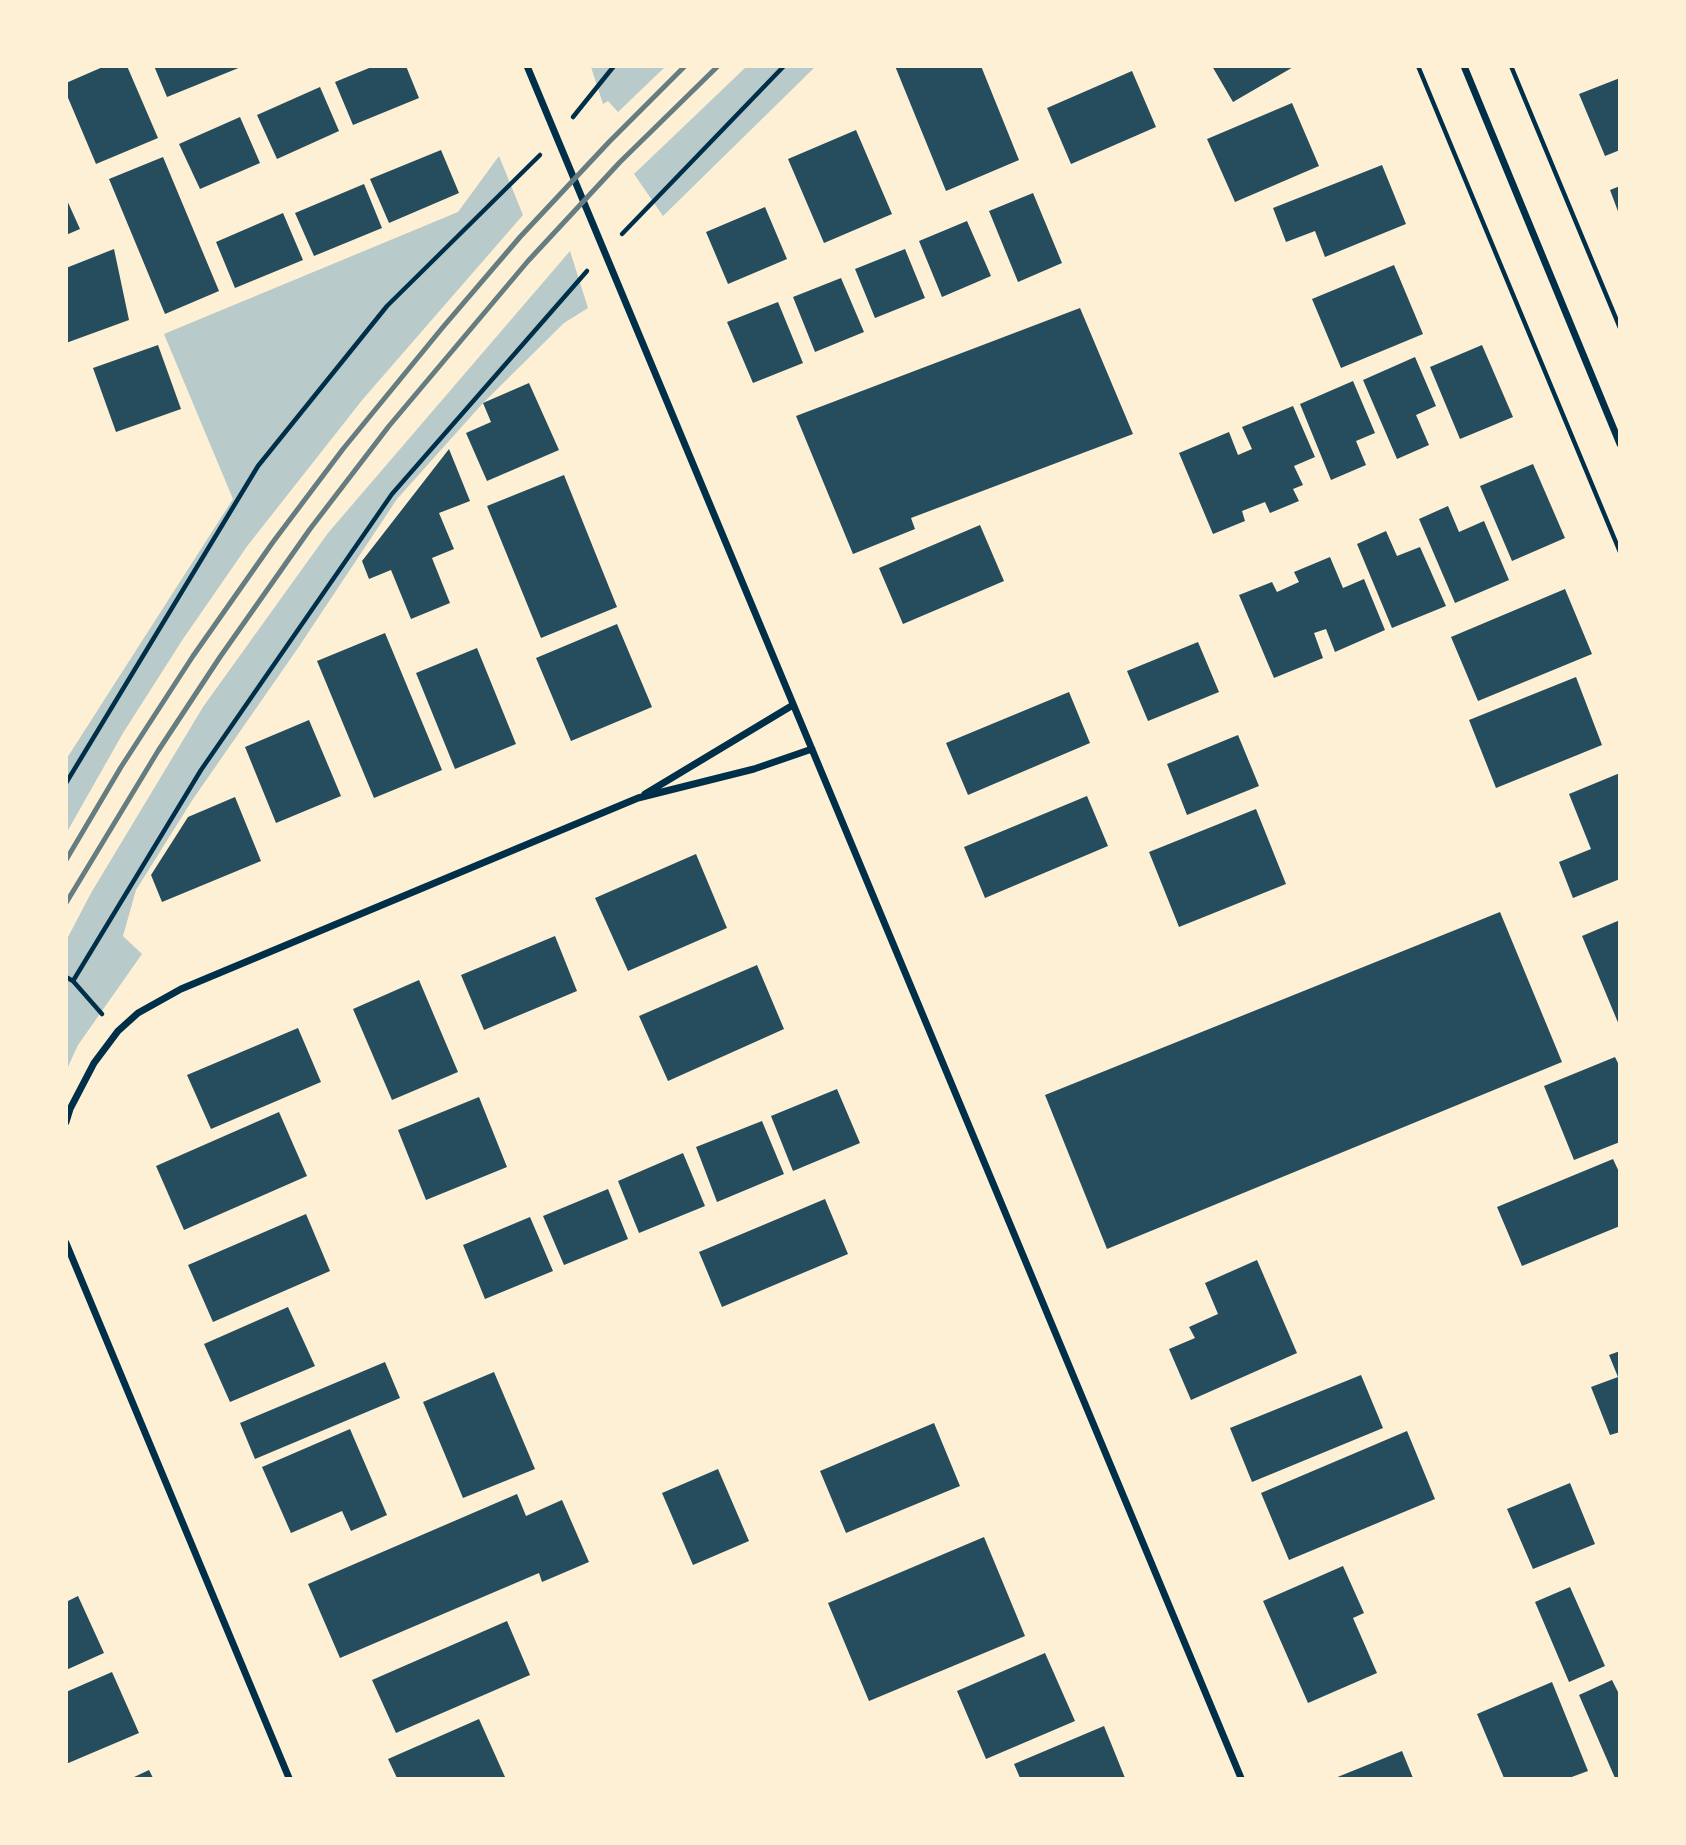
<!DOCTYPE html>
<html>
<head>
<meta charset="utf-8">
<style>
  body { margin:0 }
  #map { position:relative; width:1686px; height:1845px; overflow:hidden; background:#fdf0d5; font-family:Barlow,sans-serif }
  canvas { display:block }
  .frame { position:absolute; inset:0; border:68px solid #fdf0d5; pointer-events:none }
</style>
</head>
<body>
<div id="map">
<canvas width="1686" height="1845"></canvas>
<div class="frame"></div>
</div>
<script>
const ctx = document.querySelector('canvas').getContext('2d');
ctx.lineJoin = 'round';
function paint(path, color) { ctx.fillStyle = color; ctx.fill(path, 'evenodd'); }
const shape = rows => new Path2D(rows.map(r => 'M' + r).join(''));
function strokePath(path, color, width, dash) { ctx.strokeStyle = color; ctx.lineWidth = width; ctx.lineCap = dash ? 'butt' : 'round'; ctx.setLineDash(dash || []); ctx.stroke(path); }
paint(shape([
  [591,67,591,66,665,67,618,112,608,101,603,104],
  [746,67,815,67,663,216,634,174],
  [499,156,523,215,363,399,248,545,183,639,123,733,67,832,67,758,233,499,164,334,458,212],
  [570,251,588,308,564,323,483,403,397,499,298,648,193,799,136,890,123,936,142,954,78,1045,67,1069,67,939,91,893,203,707,328,533]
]), '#b9caca');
paint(shape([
  [105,66,127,66,158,138,96,164,66,93,66,83],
  [154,66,241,66,241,67,167,97],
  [374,66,406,66,419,98,353,125,335,82],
  [895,66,981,66,1019,160,946,191],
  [1212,66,1295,66,1233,102],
  [1132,71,1156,127,1071,164,1047,108],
  [1620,78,1620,150,1605,156,1579,94],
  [320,87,339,131,277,159,257,115],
  [1292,103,1319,166,1235,202,1207,139],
  [240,117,260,163,200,189,179,144],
  [856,130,892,214,824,243,788,159],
  [441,150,459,193,389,223,370,179],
  [163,157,219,291,165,314,109,179],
  [1382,165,1406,224,1325,257,1315,231,1286,242,1273,208],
  [364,184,382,228,314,256,295,213],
  [1620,186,1620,214,1619,214,1610,190],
  [1033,193,1062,263,1018,282,989,211],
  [66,198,80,229,66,235],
  [765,207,787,259,728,284,706,232],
  [283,213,303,260,235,288,216,242],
  [967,221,991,276,942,297,919,241],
  [114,249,129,320,66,343,66,268],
  [905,249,925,298,875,318,855,269],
  [1394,265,1423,334,1341,368,1312,299],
  [841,278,864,332,815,352,793,297],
  [778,302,803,363,753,383,727,322],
  [1080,308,1133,434,911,518,915,529,853,554,796,416],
  [158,345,181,409,116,432,93,368],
  [1482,345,1513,417,1460,439,1430,367],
  [1415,357,1436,406,1416,415,1429,445,1397,459,1363,380],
  [1353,381,1375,433,1356,441,1366,465,1331,480,1300,404],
  [529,383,559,450,487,481,466,433,491,422,483,403],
  [1293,406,1315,457,1294,466,1303,485,1293,489,1299,501,1270,513,1265,502,1242,511,1245,521,1213,534,1179,453,1229,432,1238,455,1252,449,1242,427],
  [449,449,470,501,439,513,454,549,432,558,450,603,411,619,391,570,369,579,362,561],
  [1533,464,1565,538,1512,561,1480,486],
  [564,475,617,607,541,638,487,506],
  [1448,506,1459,532,1484,521,1509,580,1455,603,1419,519],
  [980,525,1004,581,903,624,879,568],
  [1386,531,1397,556,1420,547,1446,606,1392,628,1357,544],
  [1330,557,1343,588,1364,579,1385,630,1335,652,1326,629,1314,633,1323,658,1274,678,1239,595,1272,582,1277,592,1299,582,1294,572],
  [1565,589,1592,654,1478,701,1451,637],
  [617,624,652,707,571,741,536,658],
  [385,633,442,770,374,798,317,661],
  [1198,642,1219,692,1148,721,1127,671],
  [477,648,516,744,455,769,416,673],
  [1576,677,1602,745,1496,788,1469,720],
  [1069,692,1090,743,968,795,946,743],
  [309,720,341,796,276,823,245,747],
  [1238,735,1259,786,1187,815,1167,764],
  [1620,773,1620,879,1573,898,1559,862,1591,849,1569,794],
  [1087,796,1108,846,985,898,964,847],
  [235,797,261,861,162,902,151,875,188,817],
  [1256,809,1286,884,1179,927,1149,852],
  [696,854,727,928,628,971,595,898],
  [1500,912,1562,1062,1107,1249,1045,1095],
  [1620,920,1620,1025,1619,1025,1582,936],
  [555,936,577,991,484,1030,461,975],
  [757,965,784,1029,668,1081,639,1016],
  [419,980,458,1072,392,1100,353,1009],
  [298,1028,321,1082,211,1129,187,1075],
  [1615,1057,1620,1067,1620,1142,1574,1160,1544,1086],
  [837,1089,860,1143,793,1171,771,1116],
  [479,1097,507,1167,426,1200,398,1130],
  [279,1112,307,1176,184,1230,156,1166],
  [762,1121,784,1174,717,1202,696,1147],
  [683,1153,705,1206,639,1233,618,1181],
  [1613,1159,1620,1174,1620,1226,1522,1266,1497,1207],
  [608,1189,628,1239,564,1265,543,1216],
  [825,1199,848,1254,722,1307,699,1252],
  [306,1214,330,1271,213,1322,188,1265],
  [530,1217,553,1271,485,1299,463,1245],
  [1257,1260,1297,1353,1191,1400,1169,1349,1195,1338,1189,1327,1218,1314,1205,1283],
  [288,1307,315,1366,230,1402,204,1344],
  [1620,1351,1620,1432,1610,1435,1591,1387,1618,1377,1609,1355],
  [385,1362,400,1398,255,1459,240,1423],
  [494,1372,535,1469,463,1498,423,1402],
  [1361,1375,1383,1428,1252,1482,1230,1428],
  [934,1423,960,1486,846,1533,820,1471],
  [350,1429,387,1515,351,1531,342,1511,291,1533,262,1467],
  [1407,1431,1435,1499,1289,1560,1261,1493],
  [718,1469,749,1541,693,1565,662,1493],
  [1570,1483,1595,1544,1533,1569,1507,1509],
  [517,1494,526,1516,562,1500,589,1562,542,1582,539,1573,340,1658,308,1584],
  [984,1537,1025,1636,869,1701,828,1603],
  [1343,1566,1364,1613,1353,1618,1377,1673,1308,1703,1263,1601],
  [1570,1587,1605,1666,1569,1682,1535,1602],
  [78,1596,104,1653,66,1670,66,1602],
  [507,1621,530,1675,396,1733,372,1680],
  [1045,1653,1075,1721,986,1759,957,1691],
  [112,1672,139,1733,66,1764,66,1692],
  [1612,1680,1620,1696,1620,1778,1615,1778,1579,1695],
  [1552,1682,1588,1771,1569,1778,1504,1778,1477,1714],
  [479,1719,505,1777,397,1778,388,1759],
  [1104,1726,1125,1778,1020,1778,1014,1764],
  [1402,1751,1413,1778,1335,1778],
  [149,1770,153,1778,132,1778]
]), '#264d5e');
strokePath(shape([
  [1418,66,1620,552],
  [1511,66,1620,328],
  [573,117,614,66],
  [622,234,784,66],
  [66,783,258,466,387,306,540,155],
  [66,977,73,981,102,1014],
  [73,981,201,770,392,494,587,271]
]), '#003049', 4.5);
strokePath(shape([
  [527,66,1241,1778],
  [1464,66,1620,444],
  [645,794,793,705],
  [66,1122,70,1109,94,1063,118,1031,138,1013,181,989,638,798,754,769,812,749],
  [66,1243,289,1778]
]), '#003049', 7);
strokePath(shape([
  [66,860,121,767,193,656,273,542,343,449,443,327,520,237,609,142,685,66],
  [66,903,158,751,220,657,310,529,389,426,528,261,620,162,718,66]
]), '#657d81', 5);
</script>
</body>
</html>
